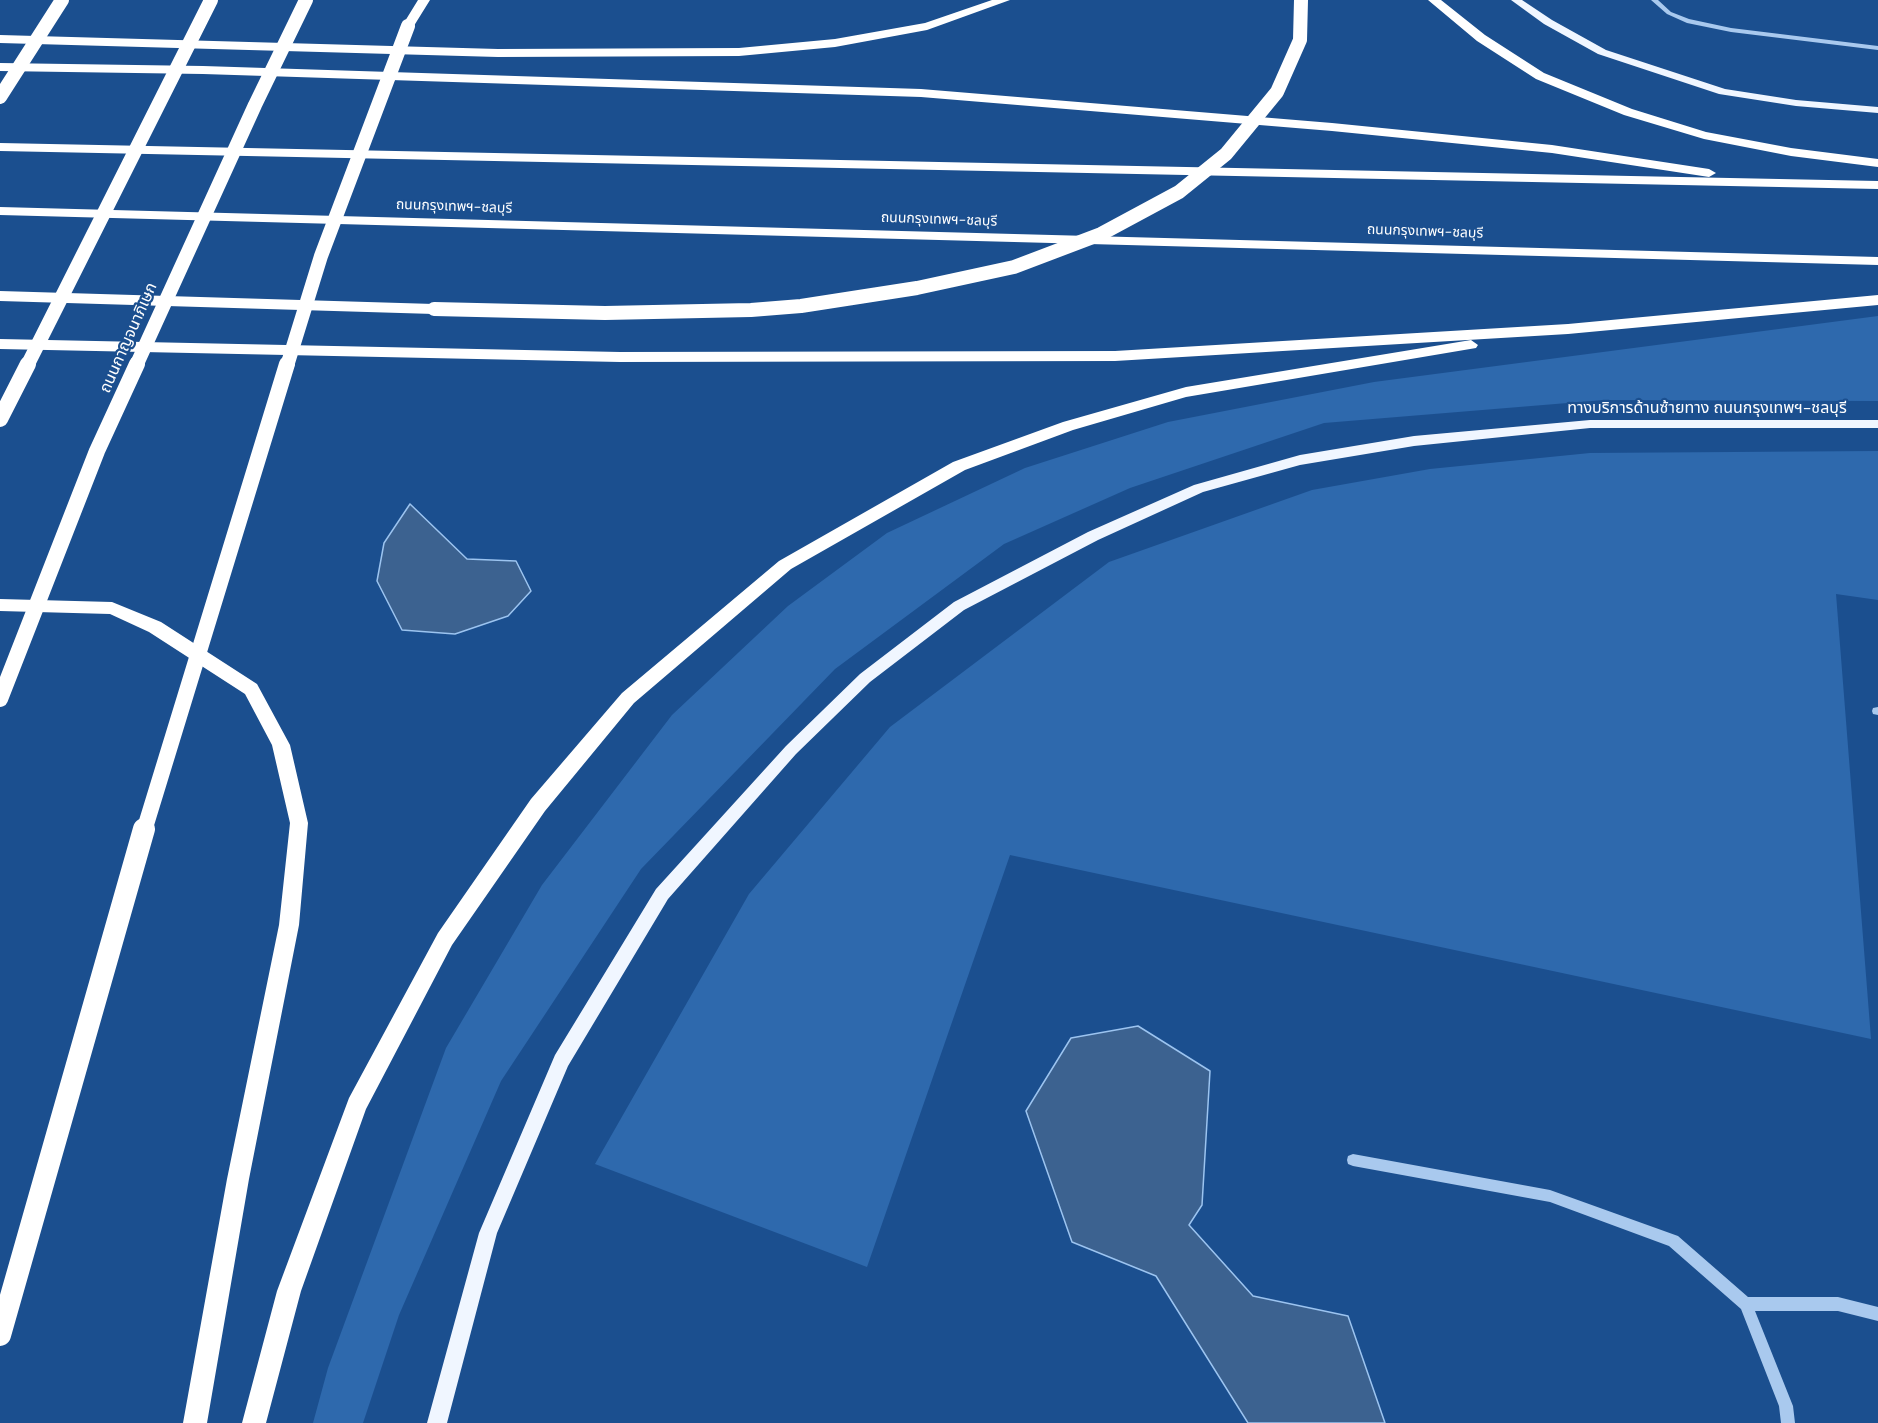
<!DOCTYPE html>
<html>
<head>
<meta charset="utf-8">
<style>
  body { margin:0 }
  canvas { display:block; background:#1b4f8f }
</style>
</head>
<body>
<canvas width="1878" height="1423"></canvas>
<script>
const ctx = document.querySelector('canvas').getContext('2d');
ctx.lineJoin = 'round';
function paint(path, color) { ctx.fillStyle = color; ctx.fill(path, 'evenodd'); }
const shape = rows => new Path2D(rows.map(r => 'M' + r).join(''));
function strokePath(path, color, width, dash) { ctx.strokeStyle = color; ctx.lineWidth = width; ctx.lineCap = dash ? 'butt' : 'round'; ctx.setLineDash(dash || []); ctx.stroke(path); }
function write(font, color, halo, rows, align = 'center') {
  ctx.font = font + ' "DM Sans","Noto Sans Thai",sans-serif'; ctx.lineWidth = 4.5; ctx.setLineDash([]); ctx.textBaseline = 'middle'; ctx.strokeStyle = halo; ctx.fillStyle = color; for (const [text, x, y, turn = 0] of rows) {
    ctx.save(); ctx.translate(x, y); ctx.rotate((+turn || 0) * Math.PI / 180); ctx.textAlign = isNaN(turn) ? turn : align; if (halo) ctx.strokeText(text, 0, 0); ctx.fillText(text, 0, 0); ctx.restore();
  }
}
paint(shape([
  [1878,316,1878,401,1604,400,1324,423,1130,488,1004,544,835,669,641,869,501,1081,399,1315,363,1423,313,1423,328,1368,446,1048,542,885,672,715,788,606,887,533,1025,468,1168,422,1374,382],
  [1878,451,1878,600,1836,594,1871,1039,1010,855,867,1267,595,1164,749,894,890,727,1109,562,1312,490,1430,469,1590,453]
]), '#2e69ad');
const water = shape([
  [410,504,467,559,516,561,531,591,508,616,455,634,402,630,377,581,384,543,410,504],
  [1138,1026,1210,1071,1202,1205,1189,1225,1253,1296,1348,1316,1385,1423,1248,1423,1156,1276,1072,1242,1026,1111,1071,1038,1138,1026]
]);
paint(water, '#3c6290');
strokePath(water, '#9cc4f0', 1.5);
paint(shape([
  [1651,0,1658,0,1671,12,1689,19,1731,28,1878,46,1878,50,1731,32,1687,23,1667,14,1651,0],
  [1878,707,1878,715,1873,714,1872,711,1873,708,1878,707],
  [1353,1154,1550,1190,1678,1236,1748,1297,1838,1297,1878,1307,1878,1321,1838,1311,1755,1311,1793,1406,1795,1423,1781,1423,1779,1406,1741,1309,1669,1246,1550,1202,1353,1166,1348,1164,1347,1160,1348,1156,1353,1154]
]), '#a9c9ee');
paint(shape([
  [1511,0,1522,0,1552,20,1606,50,1725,89,1796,100,1878,107,1878,113,1796,106,1719,94,1598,54,1544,24,1511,0],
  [1590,420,1878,420,1878,428,1590,428,1414,446,1300,465,1203,492,1098,540,964,610,870,682,796,754,668,899,568,1066,497,1233,447,1423,427,1423,479,1233,555,1055,656,889,786,746,860,674,954,602,1088,532,1194,485,1300,455,1414,436,1590,420]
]), '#f0f6ff');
paint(shape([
  [418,0,430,0,412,29,404,29,402,26,418,0],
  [992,0,1010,0,927,30,835,47,739,56,498,57,0,43,0,35,498,49,739,48,835,39,925,23,992,0],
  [1428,0,1441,0,1485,35,1544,73,1632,109,1706,132,1791,148,1878,159,1878,167,1791,156,1704,139,1624,115,1536,79,1477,41,1428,0],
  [0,63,203,66,921,89,1332,123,1552,145,1709,169,1716,173,1709,177,1552,153,1332,131,921,97,203,74,0,71,0,63],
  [0,143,1878,181,1878,189,0,151,0,143],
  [0,207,1878,257,1878,265,0,215,0,207],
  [0,291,434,304,441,309,434,314,0,301,0,291],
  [1878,295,1878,305,1568,334,1115,361,620,362,0,349,0,339,620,352,1115,351,1568,324,1878,295],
  [1471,340,1478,345,1476,348,1186,397,1073,430,965,470,791,569,634,703,545,811,452,945,366,1109,301,1291,266,1423,242,1423,277,1291,349,1098,438,933,531,799,622,693,779,561,953,462,1063,422,1186,387,1471,340],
  [0,599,112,602,161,622,257,684,290,745,308,823,299,925,249,1179,207,1423,183,1423,227,1179,279,925,290,823,272,745,245,694,149,632,110,614,0,611,0,599]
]), '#fff');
strokePath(shape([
  [0,97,62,0],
  [434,309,605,313,751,310,801,306,917,288,1014,267,1101,234,1179,192,1226,154,1277,92,1300,40,1301,0],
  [27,366,211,0],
  [136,366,255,105,306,0],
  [287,366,321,256,408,26]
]), '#fff', 14);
strokePath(shape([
  [0,419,28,364],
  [0,699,97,451,137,364],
  [144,831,287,364]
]), '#fff', 16);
strokePath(shape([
  [0,1335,144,829]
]), '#fff', 22);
write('14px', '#fff', '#1b4f8f', [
  ["ถนนกรุงเทพฯ-ชลบุรี",454,207,2],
  ["ถนนกรุงเทพฯ-ชลบุรี",939,220,2],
  ["ถนนกรุงเทพฯ-ชลบุรี",1425,232,2]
]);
write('16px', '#fff', '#1b4f8f', [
  ["ถนนกาญจนาภิเษก",129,338,-66],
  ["ทางบริการด้านซ้ายทาง ถนนกรุงเทพฯ-ชลบุรี",1707,409]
]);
</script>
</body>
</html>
